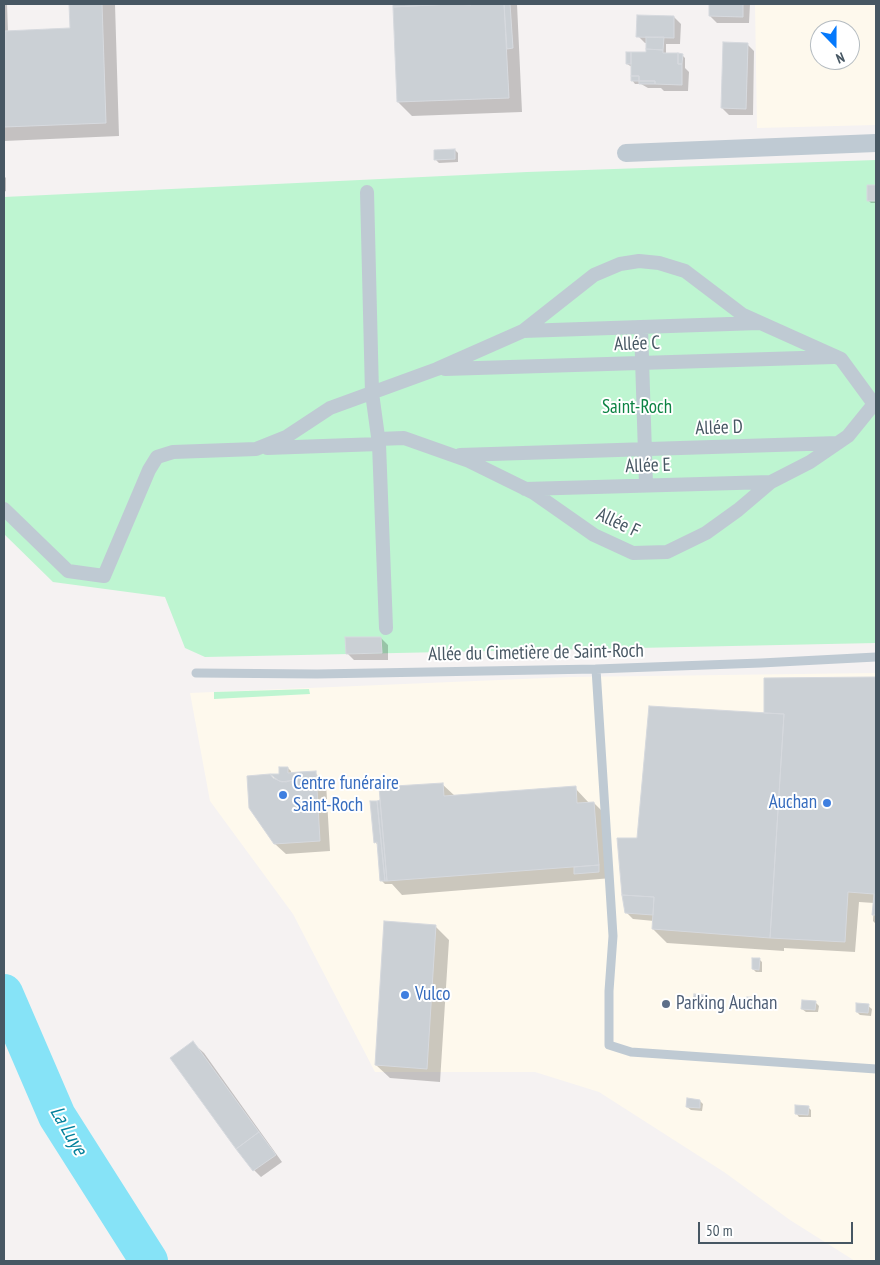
<!DOCTYPE html>
<html>
<head>
<meta charset="utf-8">
<style>
  body { margin:0 }
  #map { position:relative; width:880px; height:1265px; overflow:hidden; background:#f5f2f2; font-family:"PT Sans Narrow",sans-serif }
  canvas { display:block }
  .frame { position:absolute; inset:0; border:5px solid #475763; pointer-events:none }
  .north { position:absolute; left:810px; top:20px; width:50px; height:50px; box-sizing:border-box; background:#fff; border:1px solid #b5bcc1; border-radius:50%; rotate:158deg; font-size:14px; font-weight:700; line-height:20px; text-align:center; color:#475763 }
  .north::after { content:''; display:block; margin:auto; width:18px; height:22px; background:#0579fc; clip-path:polygon(50% 0,100% 100%,50% 72%,0 100%) }
  .scale { position:absolute; left:698px; top:1222px; width:155px; height:22px; box-sizing:border-box; border:2px solid #475763; border-top:0; padding-left:6px; font-size:15px; line-height:18px; white-space:nowrap; color:#475763; -webkit-text-stroke:4px #fff; paint-order:stroke }
</style>
</head>
<body>
<div id="map">
<canvas width="880" height="1265"></canvas>
<div class="frame"></div>
<div class="north">N</div>
<div class="scale">50 m</div>
</div>
<script>
const ctx = document.querySelector('canvas').getContext('2d');
ctx.lineJoin = 'round';
function paint(path, color) { ctx.fillStyle = color; ctx.fill(path, 'evenodd'); }
const shape = rows => new Path2D(rows.map(r => 'M' + r).join(''));
function strokePath(path, color, width, dash) { ctx.strokeStyle = color; ctx.lineWidth = width; ctx.lineCap = dash ? 'butt' : 'round'; ctx.setLineDash(dash || []); ctx.stroke(path); }
function write(font, color, halo, rows, align = 'center') {
  ctx.font = font + ' "PT Sans Narrow",sans-serif'; ctx.lineWidth = 4; ctx.setLineDash([]); ctx.textBaseline = 'middle'; ctx.strokeStyle = halo; ctx.fillStyle = color; for (const [text, x, y, turn = 0] of rows) {
    ctx.save(); ctx.translate(x, y); ctx.rotate((+turn || 0) * Math.PI / 180); ctx.textAlign = isNaN(turn) ? turn : align; if (halo) ctx.strokeText(text, 0, 0); ctx.fillText(text, 0, 0); ctx.restore();
  }
}
paint(shape([
  [755,4,876,4,876,125,757,128],
  [820,30,850,30,850,60,820,60],
  [876,673,876,1261,855,1261,790,1220,724,1172,599,1092,535,1072,375,1072,293,914,210,801,190,693,570,677]
]), '#fef9ed');
paint(shape([
  [876,160,876,643,205,657,185,648,165,597,53,582,4,534,4,197,527,172],
  [309,689,310,694,214,699,214,692]
]), '#bef5d1');
paint(shape([
  [4,4,7,4,8,32,71,29,70,4,115,4,119,136,4,141],
  [394,4,470,4,470,7,472,7,472,4,517,4,522,112,412,116,398,102],
  [711,4,750,4,749,23,717,23,710,16],
  [674,17,681,24,680,44,666,44,666,55,682,55,685,58,685,68,689,72,688,91,664,91,661,88,648,88,641,84,635,84,632,80,632,67,627,64,647,54,647,43,645,43,638,36],
  [747,44,754,51,753,115,729,115,722,108],
  [455,150,458,153,458,162,439,163,436,160],
  [4,176,6,178,6,191,4,192],
  [868,186,876,186,876,203,871,203,868,200],
  [381,638,388,645,388,660,354,660,347,653],
  [876,678,876,924,873,921,874,903,859,902,855,952,784,948,784,951,667,943,653,929,654,921,633,919,626,912,638,839,768,714,765,680],
  [288,768,291,771,291,774,315,773,326,783,330,851,286,854,275,844,251,808],
  [442,784,455,796,575,788,589,803,594,803,608,817,612,878,402,895,392,884,385,884,382,881,379,846,375,842,371,802,381,802],
  [435,926,449,940,440,1082,390,1078,376,1065],
  [759,959,762,962,762,972,756,972,753,969],
  [706,996,709,999,709,1006,697,1005,694,1002],
  [760,999,763,1002,763,1009,751,1008,748,1005],
  [815,1002,819,1006,818,1012,806,1012,802,1009],
  [868,1006,872,1009,871,1016,860,1015,857,1012],
  [193,1043,204,1053,282,1162,261,1177,254,1170],
  [700,1101,703,1104,702,1111,691,1110,687,1107],
  [808,1107,811,1110,811,1117,799,1117,796,1113]
]), '#0003');
strokePath(shape([
  [4,993,57,1116,149,1261]
]), '#86e3f7', 38);
const building = shape([
  [69,4,102,4,106,123,4,127,5,31,70,28,69,4],
  [393,4,452,4,393,7,393,4],
  [452,4,471,5,471,4,504,4,509,98,397,102,393,7,452,4],
  [504,4,510,4,513,48,507,49,504,4],
  [709,4,743,4,743,17,709,16,709,4],
  [637,15,674,16,674,38,636,37,637,15],
  [646,37,664,37,663,50,646,49,646,37],
  [723,42,748,43,746,109,721,108,723,42],
  [646,49,663,50,663,53,678,53,678,64,682,64,682,85,655,84,655,81,639,81,639,76,631,76,631,52,646,52,646,49],
  [626,52,631,52,631,64,626,64,626,52],
  [678,53,683,54,682,64,678,64,678,53],
  [631,76,639,76,639,81,631,81,631,76],
  [639,81,655,81,655,84,639,84,639,81],
  [455,149,455,159,434,160,434,150,455,149],
  [875,181,876,181,876,201,867,201,867,185,876,185,875,181],
  [345,637,381,637,382,653,346,654,345,637],
  [876,677,876,915,872,915,874,894,848,892,845,942,770,938,784,714,764,713,764,678,876,677],
  [649,706,784,714,770,938,652,929,654,897,622,895,617,838,637,838,649,706],
  [279,767,288,767,288,773,299,772,293,780,282,782,273,778,270,774,279,774,279,767],
  [316,771,320,841,274,844,249,808,247,776,270,774,279,781,286,782,293,780,299,772,316,771],
  [443,783,444,796,576,786,577,803,594,802,599,865,387,881,379,787,443,783],
  [380,800,387,881,385,881,377,801,380,800],
  [370,801,377,801,385,881,380,881,377,842,374,843,370,801],
  [599,865,599,872,574,874,574,867,599,865],
  [622,895,654,897,653,915,625,913,622,895],
  [384,921,436,925,427,1069,375,1065,384,921],
  [752,958,760,958,759,970,752,969,752,958],
  [694,994,706,995,706,1004,693,1003,694,994],
  [747,997,760,998,760,1006,747,1006,747,997],
  [802,1000,816,1001,815,1010,801,1009,802,1000],
  [856,1003,869,1004,868,1013,856,1012,856,1003],
  [193,1041,259,1132,236,1149,170,1058,193,1041],
  [687,1098,700,1100,700,1108,686,1107,687,1098],
  [795,1105,809,1106,808,1115,795,1114,795,1105],
  [259,1132,276,1155,253,1171,236,1149,259,1132]
]);
paint(building, '#cbd0d5');
strokePath(building, '#d6d9de', 1);
strokePath(shape([
  [596,669,613,936,609,991,609,1045,631,1052,876,1069],
  [196,673,317,674,596,669,761,663,876,657]
]), '#bfcad3', 9);
strokePath(shape([
  [367,192,372,393,379,444,386,628],
  [641,327,646,485],
  [523,331,759,323],
  [445,369,834,357],
  [378,439,404,438,469,461,534,493,594,535,633,553,667,552,706,533,738,510,771,482,810,462,848,436,874,404],
  [267,448,379,444],
  [460,455,838,443],
  [525,489,771,482],
  [4,509,68,571,104,576,149,470,157,457,173,452,256,449,286,437,330,408,437,369,523,331,594,275,620,264,639,261,659,263,685,271,743,315,841,359,874,404,876,404]
]), '#bfcad3', 14);
strokePath(shape([
  [626,153,876,143]
]), '#bfcad3', 18);
for (const [x, y, r, color] of [
  [283,795,5,"#3f7fe0"],
  [827,803,5,"#3f7fe0"],
  [405,995,5,"#3f7fe0"],
  [666,1004,5,"#5c6f8a"]
]) { const dot = new Path2D(); dot.arc(x, y, r, 0, 2 * Math.PI); ctx.fillStyle = color; ctx.fill(dot); strokePath(dot, '#fff', 2); }
write('19px', '#475763', '#fff', [
  ["Allée C",637,344,-2],
  ["Allée D",719,428,-2],
  ["Allée E",648,466,-2],
  ["Allée F",618,523,25],
  ["Allée du Cimetière de Saint-Roch",536,653,-1]
]);
write('19px', '#0c8343', '#fff', [
  ["Saint-Roch",637,408]
]);
write('19px', '#366cbe', '#fff', [
  ["Centre funéraire",293,784],
  ["Saint-Roch",293,806],
  ["Auchan",817,803,"right"],
  ["Vulco",415,995]
], 'left');
write('19px', '#4e5e75', '#fff', [
  ["Parking Auchan",676,1004]
], 'left');
write('italic 20px', '#03809b', '#fff', [
  ["La Luye",68,1131,60]
]);
</script>
</body>
</html>
